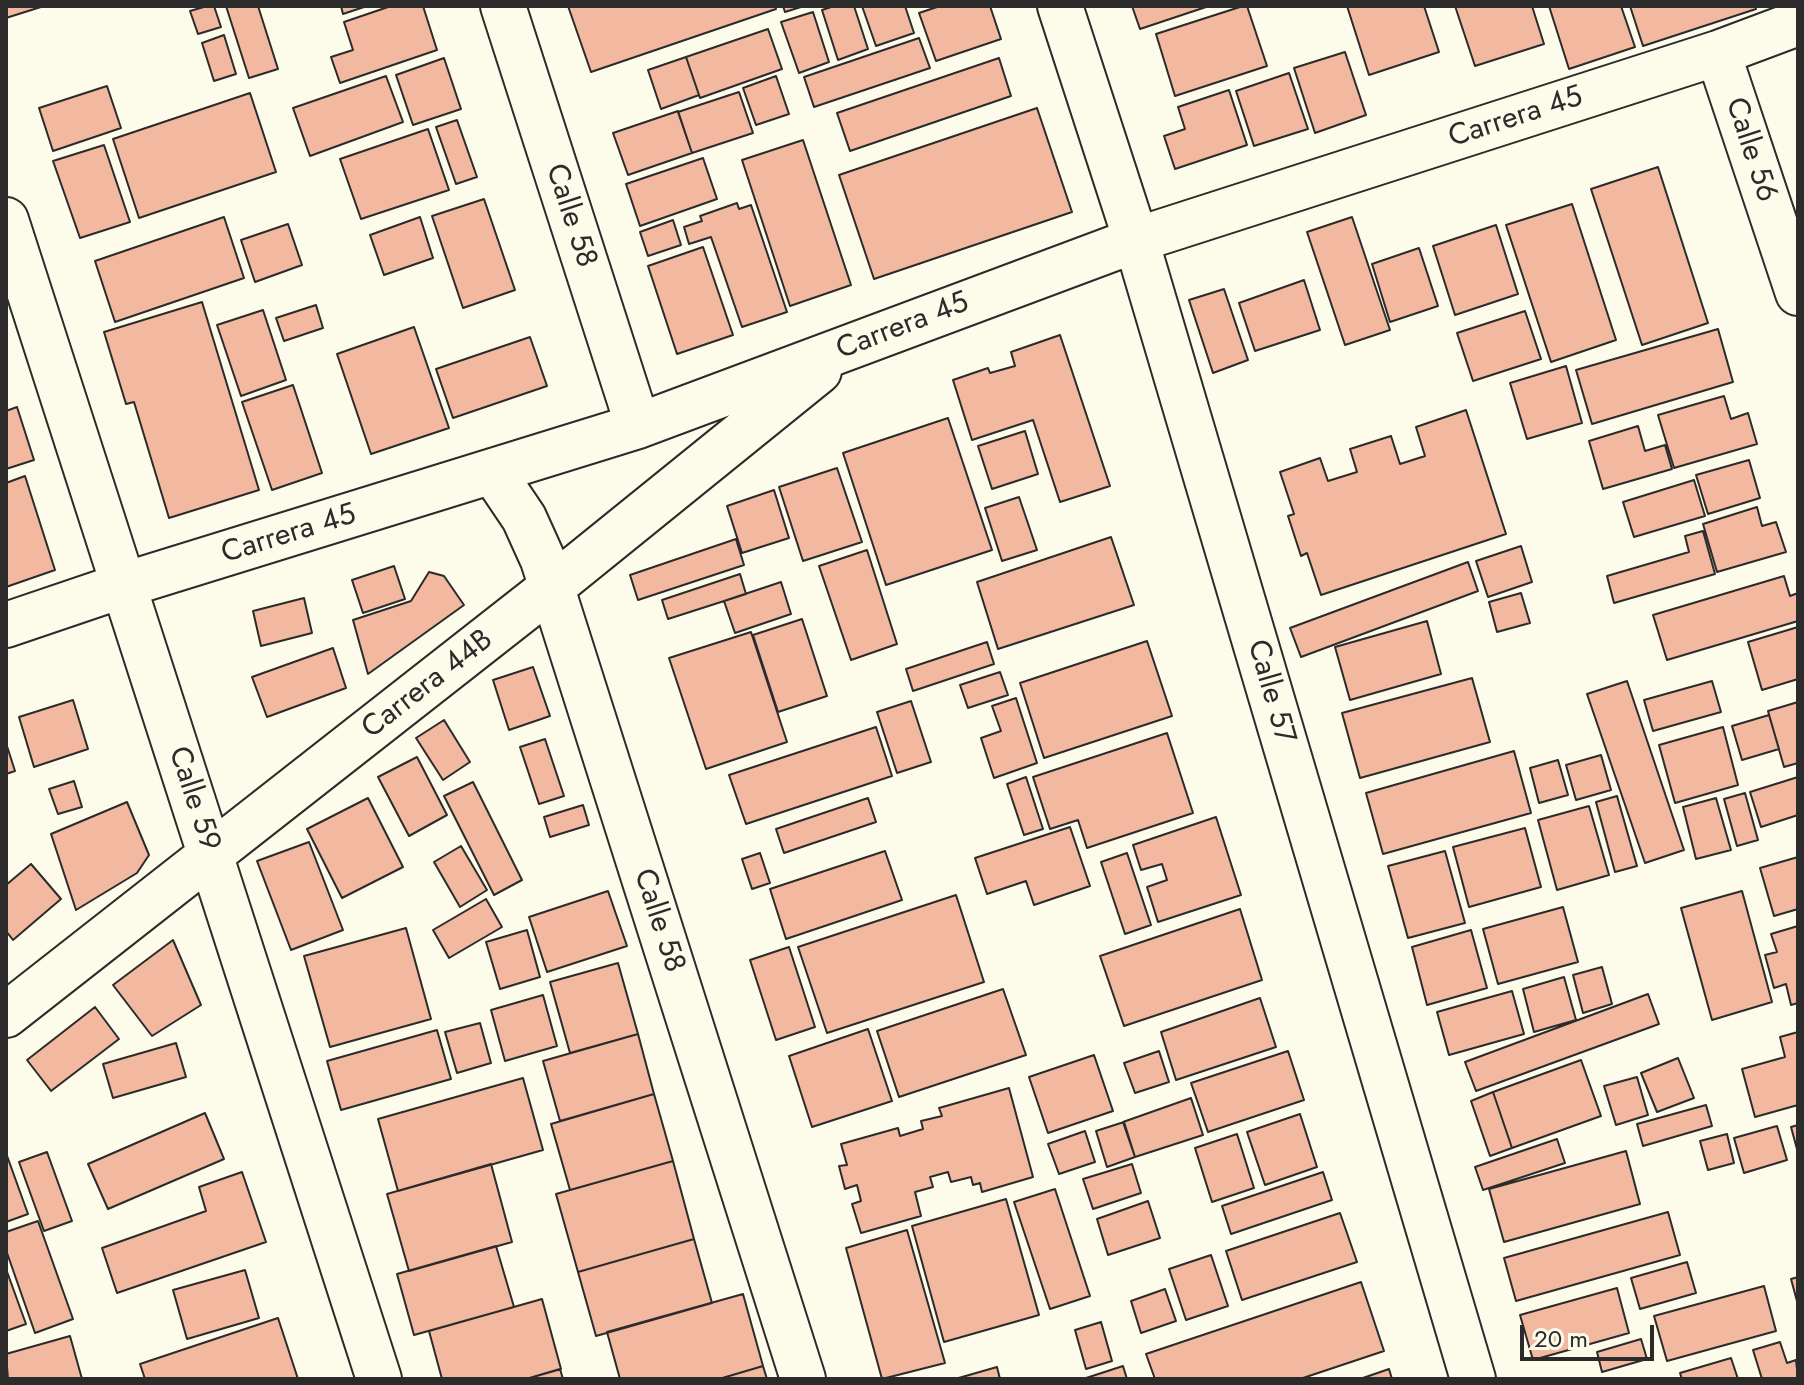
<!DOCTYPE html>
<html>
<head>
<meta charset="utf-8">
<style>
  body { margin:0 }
  #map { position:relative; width:1804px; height:1385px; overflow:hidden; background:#fdfbea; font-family:Jost,sans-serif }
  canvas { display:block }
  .frame { position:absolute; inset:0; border:8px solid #2b2b2b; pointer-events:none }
  .scale { position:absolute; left:1520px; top:1325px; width:134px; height:36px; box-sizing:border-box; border:4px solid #2b2b2b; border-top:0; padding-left:10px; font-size:24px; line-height:28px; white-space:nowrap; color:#2b2b2b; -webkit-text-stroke:6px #fdfbea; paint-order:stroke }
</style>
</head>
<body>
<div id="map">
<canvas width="1804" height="1385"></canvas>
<div class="frame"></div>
<div class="scale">20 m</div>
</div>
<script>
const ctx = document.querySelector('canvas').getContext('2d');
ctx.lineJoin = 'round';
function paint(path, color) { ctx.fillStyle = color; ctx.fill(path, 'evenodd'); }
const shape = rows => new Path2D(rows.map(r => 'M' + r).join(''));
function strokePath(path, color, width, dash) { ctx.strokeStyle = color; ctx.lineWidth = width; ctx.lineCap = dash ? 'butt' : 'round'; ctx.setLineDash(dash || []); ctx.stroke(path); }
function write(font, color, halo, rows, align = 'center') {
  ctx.font = font + ' Jost,sans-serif'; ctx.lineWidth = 6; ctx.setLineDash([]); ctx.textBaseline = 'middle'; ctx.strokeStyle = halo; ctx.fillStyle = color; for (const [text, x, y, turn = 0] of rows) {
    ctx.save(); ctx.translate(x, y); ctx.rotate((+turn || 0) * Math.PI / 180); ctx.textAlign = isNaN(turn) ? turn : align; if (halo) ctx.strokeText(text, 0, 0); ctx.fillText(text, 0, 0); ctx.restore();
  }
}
const building = shape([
  [6,6,44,6,6,18,6,6],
  [207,6,214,6,221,27,198,34,190,11,207,6],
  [226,6,258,6,278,69,249,78,226,6],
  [341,6,367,6,343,14,341,6],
  [391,6,423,6,437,50,340,83,331,57,353,50,344,22,391,6],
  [568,6,775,6,776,9,591,72,568,6],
  [783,6,804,6,785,12,783,6],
  [834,6,854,6,868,49,838,60,822,10,834,6],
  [862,6,905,6,914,33,876,46,862,6],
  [940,6,990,6,1001,39,936,61,919,13,940,6],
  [1132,6,1209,6,1140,29,1132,6],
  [1243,6,1247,6,1267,66,1175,96,1156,34,1243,6],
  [1347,6,1424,6,1439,52,1369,75,1347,6],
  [1455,6,1532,6,1544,44,1475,66,1455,6],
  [1549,6,1621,6,1635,47,1569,69,1549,6],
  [1630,6,1755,6,1756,9,1643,46,1630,6],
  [813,12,829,62,799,73,781,22,813,12],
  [768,29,782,69,700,98,686,57,768,29],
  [224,35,236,74,214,81,202,43,224,35],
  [919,38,930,68,814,107,804,77,919,38],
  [1345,52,1366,115,1315,133,1294,68,1345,52],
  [686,57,699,95,661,109,648,70,686,57],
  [444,58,461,109,413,125,396,75,444,58],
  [999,58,1011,96,850,151,837,113,999,58],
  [1289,73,1308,129,1254,146,1236,91,1289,73],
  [386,76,403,122,310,156,293,108,386,76],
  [776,76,789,114,756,125,743,88,776,76],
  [107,86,121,128,53,151,39,108,107,86],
  [1229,90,1247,145,1175,169,1164,136,1185,129,1178,107,1229,90],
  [739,92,753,133,692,153,678,112,739,92],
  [250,93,276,172,139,218,113,139,250,93],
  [1037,108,1072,212,874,279,839,175,1037,108],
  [678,111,692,153,628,175,613,133,678,111],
  [457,120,477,177,456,184,436,127,457,120],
  [428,129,449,190,361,219,340,159,428,129],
  [803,140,851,285,790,306,742,160,803,140],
  [104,145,130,222,80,238,53,161,104,145],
  [703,158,717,199,640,226,626,184,703,158],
  [1658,167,1708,323,1642,345,1591,189,1658,167],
  [484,199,515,290,463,308,432,216,484,199],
  [737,203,739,209,751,205,787,312,742,327,711,237,689,244,684,227,702,221,700,216,737,203],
  [1572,204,1616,340,1551,362,1506,225,1572,204],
  [224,217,244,278,115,322,95,261,224,217],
  [420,217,433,258,384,275,370,235,420,217],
  [1352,217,1390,330,1345,345,1307,232,1352,217],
  [673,220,681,245,648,256,640,232,673,220],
  [288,224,302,265,255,282,241,240,288,224],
  [1496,225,1518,294,1455,315,1433,246,1496,225],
  [703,247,733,335,677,354,648,266,703,247],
  [1419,248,1438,306,1390,322,1372,264,1419,248],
  [1304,280,1320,330,1255,351,1239,303,1304,280],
  [1224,289,1248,360,1213,373,1189,300,1224,289],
  [202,302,259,490,169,518,134,402,126,404,104,332,202,302],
  [316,305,323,328,284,341,276,318,316,305],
  [263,310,286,380,241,396,217,325,263,310],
  [1525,311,1541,359,1473,381,1457,333,1525,311],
  [414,327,449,428,371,454,337,354,414,327],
  [1718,329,1733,382,1592,424,1576,370,1718,329],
  [1060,335,1110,486,1060,502,1033,420,972,440,953,380,988,368,990,373,1015,366,1011,352,1060,335],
  [530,337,547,386,453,418,436,369,530,337],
  [1566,366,1582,423,1527,439,1510,383,1566,366],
  [293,385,322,473,272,490,242,402,293,385],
  [1724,396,1731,419,1748,413,1757,444,1674,468,1658,415,1724,396],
  [17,407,34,460,6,469,6,411,17,407],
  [1466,410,1506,534,1321,595,1307,553,1301,556,1288,516,1294,514,1280,472,1320,458,1328,481,1357,472,1350,449,1391,436,1400,464,1425,456,1416,427,1466,410],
  [948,418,992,550,886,585,843,453,948,418],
  [1638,426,1645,451,1665,445,1672,469,1603,489,1589,441,1638,426],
  [1025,431,1038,474,992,489,978,446,1025,431],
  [1749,460,1760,498,1708,514,1696,475,1749,460],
  [837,468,862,542,803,561,779,487,837,468],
  [25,476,55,570,6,587,6,483,25,476],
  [1694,480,1705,516,1634,537,1623,502,1694,480],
  [774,490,789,538,742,553,727,506,774,490],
  [1019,497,1037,550,1002,561,985,508,1019,497],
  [1757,507,1762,526,1776,522,1786,552,1717,572,1703,524,1757,507],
  [1703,531,1715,574,1614,603,1607,576,1689,552,1685,536,1703,531],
  [1111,537,1134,605,998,649,977,582,1111,537],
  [736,539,744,565,638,600,630,575,736,539],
  [1521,546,1532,582,1488,597,1476,561,1521,546],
  [867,550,897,644,851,660,819,566,867,550],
  [1468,562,1478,591,1301,657,1290,628,1468,562],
  [394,566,405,599,363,613,352,580,394,566],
  [429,572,444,576,464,605,368,674,353,620,411,601,429,572],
  [740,574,746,594,668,619,662,600,740,574],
  [1784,576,1790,596,1798,593,1798,621,1667,660,1653,615,1784,576],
  [781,582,791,614,735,633,724,601,781,582],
  [1521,593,1530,623,1497,632,1489,602,1521,593],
  [304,598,312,633,261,646,253,611,304,598],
  [802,619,827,696,778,712,753,635,802,619],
  [1427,621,1441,674,1350,700,1335,647,1427,621],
  [1798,627,1798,679,1762,690,1748,642,1798,627],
  [751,632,787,742,706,769,669,658,751,632],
  [1147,641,1172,716,1044,758,1020,683,1147,641],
  [987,642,994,664,913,691,906,669,987,642],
  [333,648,346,688,267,717,252,677,333,648],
  [533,667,550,716,509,730,493,680,533,667],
  [1000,672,1008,695,968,708,960,685,1000,672],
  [1472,678,1490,742,1360,778,1342,713,1472,678],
  [1627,681,1684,850,1645,863,1587,694,1627,681],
  [1712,681,1721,712,1653,731,1644,700,1712,681],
  [1016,698,1037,763,994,778,981,738,1001,731,992,706,1016,698],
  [73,700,88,749,34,767,19,717,73,700],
  [911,701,931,762,897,773,877,712,911,701],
  [1798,702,1798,763,1784,767,1768,711,1798,702],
  [1769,715,1779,749,1742,760,1732,726,1769,715],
  [444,720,470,762,443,780,416,738,444,720],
  [876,727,892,776,746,824,729,775,876,727],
  [1723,727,1738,785,1675,803,1659,745,1723,727],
  [1167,733,1193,813,1087,848,1078,820,1050,829,1033,777,1167,733],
  [545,739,564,796,539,804,520,747,545,739],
  [6,743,15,771,6,774,6,743],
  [1514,751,1531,813,1383,854,1366,793,1514,751],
  [1601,755,1611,790,1576,800,1566,765,1601,755],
  [417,757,447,815,409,836,378,777,417,757],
  [1558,760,1568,795,1539,803,1530,768,1558,760],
  [1026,777,1043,829,1024,835,1007,784,1026,777],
  [1798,777,1798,815,1761,827,1750,792,1798,777],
  [74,781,82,807,58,814,49,789,74,781],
  [473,782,522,880,494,895,444,796,473,782],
  [1745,793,1758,840,1737,846,1724,799,1745,793],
  [1617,796,1637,866,1615,872,1596,802,1617,796],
  [368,798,403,867,342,898,307,829,368,798],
  [868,798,876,822,784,853,776,829,868,798],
  [1716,798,1731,850,1696,859,1683,807,1716,798],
  [127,802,149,855,137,873,76,910,51,834,127,802],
  [583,805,589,825,550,837,544,817,583,805],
  [1589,806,1609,875,1557,890,1538,820,1589,806],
  [1216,817,1241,895,1158,922,1147,887,1167,880,1162,864,1141,870,1133,845,1216,817],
  [1070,827,1090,886,1034,905,1026,881,987,894,975,858,1070,827],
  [1525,828,1541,887,1469,907,1453,847,1525,828],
  [309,842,343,930,291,950,257,861,309,842],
  [461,846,487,890,460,907,434,862,461,846],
  [885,851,902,900,786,939,770,889,885,851],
  [1445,851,1465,923,1408,938,1388,866,1445,851],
  [760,853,770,883,752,889,742,859,760,853],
  [1127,853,1151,925,1125,934,1101,862,1127,853],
  [1798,857,1798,909,1774,916,1760,868,1798,857],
  [31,864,61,899,13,940,6,931,6,885,31,864],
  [608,891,627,946,547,972,529,917,608,891],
  [1742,891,1772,1002,1712,1020,1681,908,1742,891],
  [956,895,984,982,827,1033,798,947,956,895],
  [486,899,502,927,449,958,433,930,486,899],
  [1563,907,1578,962,1498,984,1483,929,1563,907],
  [1240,909,1262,980,1124,1026,1100,956,1240,909],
  [1798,926,1798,1003,1791,1005,1786,984,1774,988,1765,955,1777,952,1771,934,1798,926],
  [406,928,431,1019,330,1047,304,956,406,928],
  [527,930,540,977,500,989,486,942,527,930],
  [1471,930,1487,988,1427,1005,1412,947,1471,930],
  [173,940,201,1005,152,1036,113,985,173,940],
  [789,947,815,1027,776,1040,750,960,789,947],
  [618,963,638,1034,570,1053,550,982,618,963],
  [1602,967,1612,1004,1583,1013,1573,975,1602,967],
  [1564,977,1576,1020,1534,1032,1523,989,1564,977],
  [1003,989,1026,1055,899,1097,877,1031,1003,989],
  [1512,991,1524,1034,1449,1055,1437,1012,1512,991],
  [1648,994,1659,1024,1476,1091,1465,1062,1648,994],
  [543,995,557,1046,505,1061,491,1010,543,995],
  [1260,998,1276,1047,1176,1080,1161,1032,1260,998],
  [95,1007,119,1039,51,1091,27,1060,95,1007],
  [480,1023,491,1063,457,1073,445,1032,480,1023],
  [868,1029,892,1101,812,1127,789,1056,868,1029],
  [437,1030,451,1079,341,1110,327,1061,437,1030],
  [1798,1032,1798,1105,1755,1117,1742,1069,1785,1057,1780,1037,1798,1032],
  [638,1034,654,1094,560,1121,543,1061,638,1034],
  [176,1043,186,1077,113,1098,103,1064,176,1043],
  [1159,1051,1169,1082,1135,1093,1124,1063,1159,1051],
  [1288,1051,1304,1100,1208,1132,1191,1083,1288,1051],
  [1094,1055,1113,1111,1048,1133,1029,1077,1094,1055],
  [1678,1058,1694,1098,1657,1112,1641,1073,1678,1058],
  [1581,1060,1601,1116,1512,1148,1493,1092,1581,1060],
  [1637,1077,1648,1115,1616,1125,1604,1086,1637,1077],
  [523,1078,543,1150,398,1191,378,1119,523,1078],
  [1009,1088,1033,1177,982,1192,980,1183,973,1185,971,1177,951,1182,948,1172,930,1177,933,1187,915,1192,921,1216,861,1233,852,1204,861,1201,857,1185,845,1189,839,1166,847,1165,841,1144,898,1128,900,1136,923,1129,921,1121,942,1116,939,1108,1009,1088],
  [1493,1092,1512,1148,1490,1156,1471,1101,1493,1092],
  [654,1094,673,1161,570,1190,551,1124,654,1094],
  [1191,1098,1203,1135,1135,1157,1123,1122,1191,1098],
  [1706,1105,1712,1126,1643,1146,1637,1124,1706,1105],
  [205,1113,224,1159,108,1209,88,1164,205,1113],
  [1300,1114,1317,1167,1265,1185,1247,1132,1300,1114],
  [1124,1122,1135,1157,1107,1167,1096,1131,1124,1122],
  [1798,1125,1798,1153,1791,1127,1798,1125],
  [1777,1126,1787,1160,1744,1173,1734,1138,1777,1126],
  [1085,1131,1095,1162,1059,1174,1048,1144,1085,1131],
  [1237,1134,1254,1188,1212,1202,1195,1148,1237,1134],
  [1727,1134,1734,1163,1708,1170,1700,1141,1727,1134],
  [1557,1139,1565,1163,1483,1190,1475,1167,1557,1139],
  [1626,1151,1640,1204,1504,1242,1489,1189,1626,1151],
  [47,1152,72,1221,44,1231,19,1162,47,1152],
  [6,1153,28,1214,6,1222,6,1153],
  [673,1161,694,1239,578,1272,556,1194,673,1161],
  [491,1164,512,1242,409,1271,387,1194,491,1164],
  [1132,1164,1141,1193,1093,1209,1083,1179,1132,1164],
  [242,1172,266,1242,117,1293,102,1248,206,1211,199,1187,242,1172],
  [1323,1172,1332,1200,1231,1234,1222,1206,1323,1172],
  [1055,1189,1090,1296,1050,1309,1014,1202,1055,1189],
  [1006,1199,1039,1315,944,1342,912,1226,1006,1199],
  [1148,1201,1160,1238,1108,1255,1097,1219,1148,1201],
  [1668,1212,1680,1255,1516,1301,1504,1258,1668,1212],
  [1340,1213,1357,1262,1242,1300,1226,1251,1340,1213],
  [38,1221,73,1319,35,1333,6,1250,6,1232,38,1221],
  [907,1230,945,1363,882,1379,846,1248,907,1230],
  [694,1239,712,1303,596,1336,578,1272,694,1239],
  [496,1246,514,1307,414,1335,397,1274,496,1246],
  [1211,1255,1228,1306,1186,1320,1169,1269,1211,1255],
  [1687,1262,1696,1293,1640,1309,1631,1278,1687,1262],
  [6,1269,26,1324,6,1331,6,1269],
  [245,1270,259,1318,187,1339,173,1290,245,1270],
  [1798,1277,1798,1305,1791,1279,1798,1277],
  [1361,1282,1384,1351,1300,1379,1155,1379,1146,1354,1361,1282],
  [1764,1286,1776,1331,1667,1361,1654,1316,1764,1286],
  [1617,1288,1629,1333,1533,1360,1520,1315,1617,1288],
  [1165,1289,1176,1321,1141,1333,1131,1301,1165,1289],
  [743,1294,763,1366,719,1379,620,1379,607,1332,743,1294],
  [542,1299,561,1369,526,1379,442,1379,429,1331,542,1299],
  [278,1318,298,1379,145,1379,140,1364,278,1318],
  [1101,1322,1112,1361,1086,1369,1075,1330,1101,1322],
  [70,1336,82,1379,8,1379,6,1354,70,1336],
  [1641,1339,1647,1359,1602,1372,1597,1352,1641,1339],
  [1780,1342,1787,1363,1796,1360,1798,1379,1762,1379,1753,1350,1780,1342],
  [1731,1358,1738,1379,1682,1379,1680,1373,1731,1358],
  [763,1366,767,1379,719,1379,763,1366],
  [1123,1366,1127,1379,1083,1379,1123,1366],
  [997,1367,1000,1379,955,1379,997,1367],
  [560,1369,563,1379,526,1379,560,1369],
  [1389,1369,1392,1379,1360,1379,1389,1369]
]);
paint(building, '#f2b8a0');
strokePath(building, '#2b2b2b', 2);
const minor = shape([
  [503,6,638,426],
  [1060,6,1136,240,1473,1379],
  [1718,53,1798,293],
  [6,220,379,1379],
  [493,472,524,518,543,560,803,1379],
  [6,625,124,585,638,426,1136,240,1718,53,1798,23],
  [6,1015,552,587,819,371]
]);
strokePath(minor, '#2b2b2b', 48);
strokePath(minor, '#fdfbea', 44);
write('30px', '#2b2b2b', '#fdfbea', [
  ["Carrera 45",1516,118,-18],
  ["Calle 56",1750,150,72],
  ["Calle 58",570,216,72],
  ["Carrera 45",903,327,-21],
  ["Carrera 45",289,535,-17],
  ["Carrera 44B",428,685,-38],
  ["Calle 57",1270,692,74],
  ["Calle 59",193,799,72],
  ["Calle 58",658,921,72]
]);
</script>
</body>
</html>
